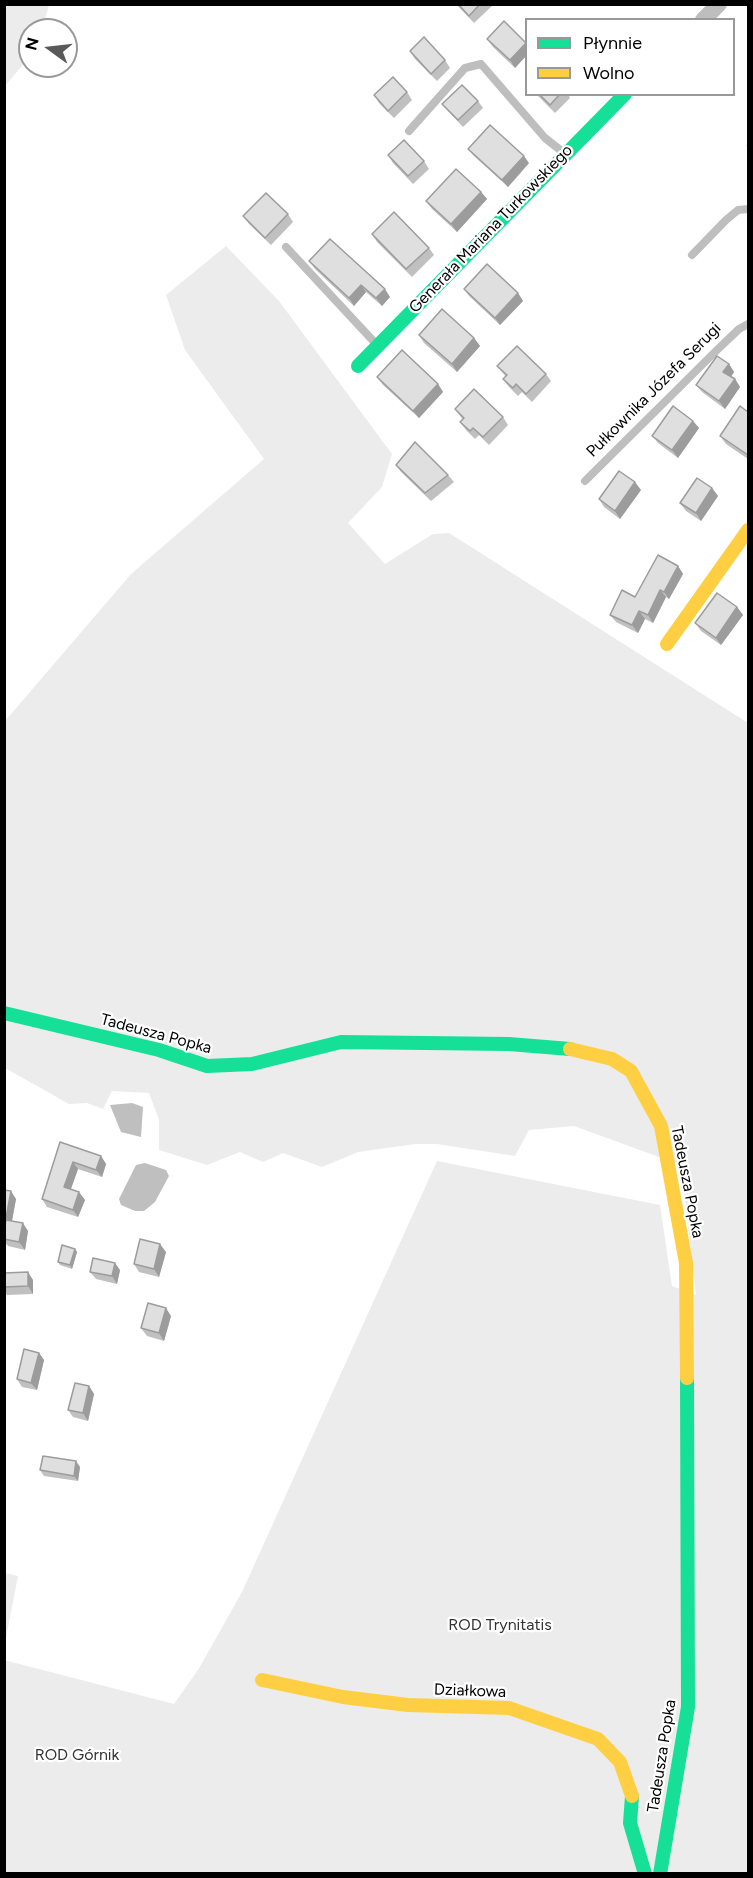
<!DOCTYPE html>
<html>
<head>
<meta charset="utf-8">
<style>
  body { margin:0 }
  #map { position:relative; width:753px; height:1878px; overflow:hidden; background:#fff; font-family:Figtree,sans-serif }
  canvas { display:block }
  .frame { position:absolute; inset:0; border:6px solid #000; pointer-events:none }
  .legend { position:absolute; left:525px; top:18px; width:210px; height:78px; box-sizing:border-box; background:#fff; border:2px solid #999; margin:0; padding:8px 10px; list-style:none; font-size:18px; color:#000 }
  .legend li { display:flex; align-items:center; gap:12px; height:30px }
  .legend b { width:30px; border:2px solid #999 }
  .north { position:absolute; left:18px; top:18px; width:60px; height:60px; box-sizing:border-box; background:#fff; border:2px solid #999; border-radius:50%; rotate:285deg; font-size:16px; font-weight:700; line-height:24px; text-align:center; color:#000 }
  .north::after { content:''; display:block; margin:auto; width:21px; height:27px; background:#595959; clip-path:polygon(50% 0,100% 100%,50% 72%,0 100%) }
</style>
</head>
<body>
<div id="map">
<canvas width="753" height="1878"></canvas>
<div class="frame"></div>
<ul class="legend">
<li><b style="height:8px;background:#16e098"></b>Płynnie</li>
<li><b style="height:8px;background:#ffcf43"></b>Wolno</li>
</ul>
<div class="north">N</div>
</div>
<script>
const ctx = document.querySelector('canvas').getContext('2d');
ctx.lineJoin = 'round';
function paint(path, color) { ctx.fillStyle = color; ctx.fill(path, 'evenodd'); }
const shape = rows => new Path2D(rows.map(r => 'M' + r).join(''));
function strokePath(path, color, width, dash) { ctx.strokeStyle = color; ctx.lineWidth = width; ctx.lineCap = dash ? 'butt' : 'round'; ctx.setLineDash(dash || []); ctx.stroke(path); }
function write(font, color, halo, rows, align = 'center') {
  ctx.font = font + ' Figtree,sans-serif'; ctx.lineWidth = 4.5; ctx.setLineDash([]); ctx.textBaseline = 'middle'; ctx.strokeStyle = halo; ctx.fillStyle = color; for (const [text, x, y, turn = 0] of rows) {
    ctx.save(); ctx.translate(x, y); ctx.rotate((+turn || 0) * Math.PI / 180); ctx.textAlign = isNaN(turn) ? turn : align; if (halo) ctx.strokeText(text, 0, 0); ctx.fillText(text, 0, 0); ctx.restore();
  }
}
paint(shape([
  [5,5,49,5,42,30,30,30,30,56,5,86],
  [226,246,279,301,392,454,382,487,348,523,385,564,433,534,449,533,748,723,748,1873,5,1873,4,1660,174,1704,198,1670,242,1592,437,1161,660,1205,672,1286,696,1295,681,1165,574,1126,529,1130,515,1156,437,1144,415,1144,358,1152,322,1167,283,1153,263,1162,240,1152,207,1165,159,1150,159,1120,149,1093,112,1091,103,1109,87,1103,69,1104,5,1068,5,721,131,574,264,459,185,350,166,295],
  [5,1573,18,1576,5,1643,4,1573]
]), '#ececec');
paint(shape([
  [132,1103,143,1107,141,1137,121,1132,110,1105],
  [145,1163,166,1170,169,1176,155,1202,144,1211,135,1211,121,1205,119,1199,136,1165]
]), '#bfbfbf');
strokePath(shape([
  [748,145,748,146]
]), '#b9b9b9', 3, [1.5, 3]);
strokePath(shape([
  [409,131,465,68,481,64,545,138,564,153],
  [286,247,377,345],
  [692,255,726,220,738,210,748,209],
  [585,481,717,350,739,329,748,324]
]), '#bebebe', 8);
strokePath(shape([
  [703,20,719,4]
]), '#bebebe', 16);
strokePath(shape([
  [358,366,625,94],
  [4,1013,159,1050,207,1066,252,1064,341,1042,509,1044,570,1049],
  [632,1796,630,1823,645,1874],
  [660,1874,688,1707,687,1378]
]), '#16e098', 14);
strokePath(shape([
  [667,644,748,530],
  [570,1049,612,1059,631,1071,661,1126,686,1263,687,1378],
  [262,1680,343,1697,408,1705,509,1708,598,1739,620,1762,632,1796]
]), '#ffcf43', 14);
paint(shape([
  [456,4,493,4,493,5,474,23],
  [487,39,526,43,526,56,515,68,493,47],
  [410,51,445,60,450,68,437,81,415,59],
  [407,92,412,100,394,118,379,103,374,95],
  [536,94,568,94,570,98,555,113],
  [478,101,483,108,463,127,448,111,442,104],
  [468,149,529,163,508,187,474,156],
  [388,155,424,161,429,169,413,184,393,163],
  [481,192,487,199,457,232,432,209,426,201],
  [288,214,293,222,271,245,249,224,243,216],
  [372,234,429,248,434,255,412,277,377,242],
  [309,261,390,297,382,306,366,292,354,306,315,269],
  [464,289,518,293,523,301,500,325,469,296],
  [419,335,474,338,480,346,457,372,424,343],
  [729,364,734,372,731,377,735,379,740,387,725,409,702,392,696,385],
  [497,366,546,374,551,381,532,402,522,392,518,396,509,387,503,379,506,377],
  [377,377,438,384,443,392,419,418,383,385],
  [455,409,503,417,508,425,489,445,479,435,475,439,466,430,460,422,463,420],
  [748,412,748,459,726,444,720,436],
  [693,421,699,428,678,458,658,443,652,436],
  [396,465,448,475,454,482,431,501,401,472],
  [712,488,718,496,701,521,686,511,680,503],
  [641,490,620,519,604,507,599,499],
  [678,566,683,574,669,599,666,597,653,623,645,619,638,633,616,622,610,615],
  [737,607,743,615,721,645,701,631,695,623],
  [60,1142,101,1156,106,1164,102,1177,78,1169,71,1189,85,1200,78,1217,47,1207,42,1199],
  [4,1190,16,1199,12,1221,28,1231,25,1250,8,1246,4,1241,6,1224,4,1224],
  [75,1249,77,1252,72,1269,60,1265,58,1262],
  [166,1252,159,1277,139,1272,134,1264],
  [120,1270,117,1284,96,1279,90,1272],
  [4,1273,33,1280,33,1294,7,1295,4,1291],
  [171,1316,164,1341,147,1336,141,1328],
  [39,1353,44,1360,37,1390,22,1387,17,1379],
  [89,1386,94,1394,88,1421,73,1417,68,1410],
  [80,1467,78,1481,44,1476,40,1470]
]), '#c0c0c0');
paint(shape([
  [526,43,526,56,515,68,510,60],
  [524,156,529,163,508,187,502,180],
  [481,192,487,199,457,232,451,224],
  [361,285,366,292,354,306,349,298],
  [385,289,390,297,382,306,376,298],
  [518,293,523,301,500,325,495,318],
  [474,338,480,346,457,372,452,364],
  [729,364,734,372,729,379,723,372],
  [735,379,740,387,725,409,719,401],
  [438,384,443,392,419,418,413,411],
  [693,421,699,428,678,458,672,450],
  [635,482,641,490,620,519,615,511],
  [712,488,718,496,701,521,696,513],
  [678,566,683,574,669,599,664,592],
  [660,590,666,597,653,623,648,615],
  [737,607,743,615,721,645,716,638],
  [639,611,645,619,638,633,632,625],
  [101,1156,106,1164,102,1177,96,1170],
  [73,1162,78,1169,69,1194,64,1187],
  [11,1191,16,1199,11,1226,6,1218],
  [79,1192,85,1200,78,1217,73,1210],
  [23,1223,28,1231,25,1250,19,1242],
  [160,1244,166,1252,159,1277,154,1269],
  [75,1249,77,1252,72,1269,70,1265],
  [115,1263,120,1270,117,1284,112,1276],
  [28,1272,33,1280,33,1294,28,1286],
  [166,1308,171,1316,164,1341,159,1333],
  [39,1353,44,1360,37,1390,31,1383],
  [89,1386,94,1394,88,1421,83,1413],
  [76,1461,80,1467,78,1481,74,1476]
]), '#9c9c9c');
const building = shape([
  [458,4,480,4,469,16,458,4],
  [504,21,526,43,510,60,487,39,504,21],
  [424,37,445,60,431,74,410,51,424,37],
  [393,77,407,92,388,111,374,95,393,77],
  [462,85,478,101,458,120,442,104,462,85],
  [539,94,560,94,550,105,539,94],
  [490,125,524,156,502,180,468,149,490,125],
  [404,140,424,161,408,176,388,155,404,140],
  [456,169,481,192,451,224,426,201,456,169],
  [266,193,288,214,265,238,243,216,266,193],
  [394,212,429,248,406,269,372,234,394,212],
  [330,239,385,289,376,298,361,285,349,298,309,261,330,239],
  [487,264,518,293,495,318,464,289,487,264],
  [442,309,474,338,452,364,419,335,442,309],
  [517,346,546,374,526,394,516,384,513,388,503,379,507,375,497,366,517,346],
  [402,350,438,384,413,411,377,377,402,350],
  [717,356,729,364,723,372,735,379,719,401,696,385,717,356],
  [474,389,503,417,483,437,473,428,470,431,460,422,464,418,455,409,474,389],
  [673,406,693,421,672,450,652,436,673,406],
  [740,406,748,412,748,455,720,436,740,406],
  [415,442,448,475,425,493,396,465,415,442],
  [619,471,635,482,615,511,599,499,619,471],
  [697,478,712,488,696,513,680,503,697,478],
  [658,555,678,566,664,592,660,590,648,615,639,611,632,625,610,615,622,590,635,597,658,555],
  [717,593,737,607,716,638,695,623,717,593],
  [60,1142,101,1156,96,1170,73,1162,64,1187,79,1192,73,1210,42,1199,60,1142],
  [4,1190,11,1191,6,1218,4,1218,4,1190],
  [6,1220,23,1223,19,1242,4,1239,4,1230,6,1220],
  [140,1239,160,1244,154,1269,134,1264,140,1239],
  [62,1245,75,1249,70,1265,58,1262,62,1245],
  [93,1258,115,1263,112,1276,90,1272,93,1258],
  [28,1272,28,1286,4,1287,4,1273,28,1272],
  [148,1303,166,1308,159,1333,141,1328,148,1303],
  [24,1349,39,1353,31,1383,17,1379,24,1349],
  [75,1383,89,1386,83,1413,68,1410,75,1383],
  [43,1456,76,1461,74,1476,40,1470,43,1456]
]);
paint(building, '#dfdfdf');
strokePath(building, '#9c9c9c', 1.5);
write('16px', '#000', '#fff', [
  ["Generała Mariana Turkowskiego",491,229,-46],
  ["Pułkownika Józefa Serugi",654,390,-45],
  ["Tadeusza Popka",156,1034,15],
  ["Tadeusza Popka",687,1182,79],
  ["Działkowa",470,1691,2],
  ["Tadeusza Popka",662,1756,-81]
]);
write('16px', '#333', '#fff', [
  ["ROD Trynitatis",500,1625],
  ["ROD Górnik",77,1755]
]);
</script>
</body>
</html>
